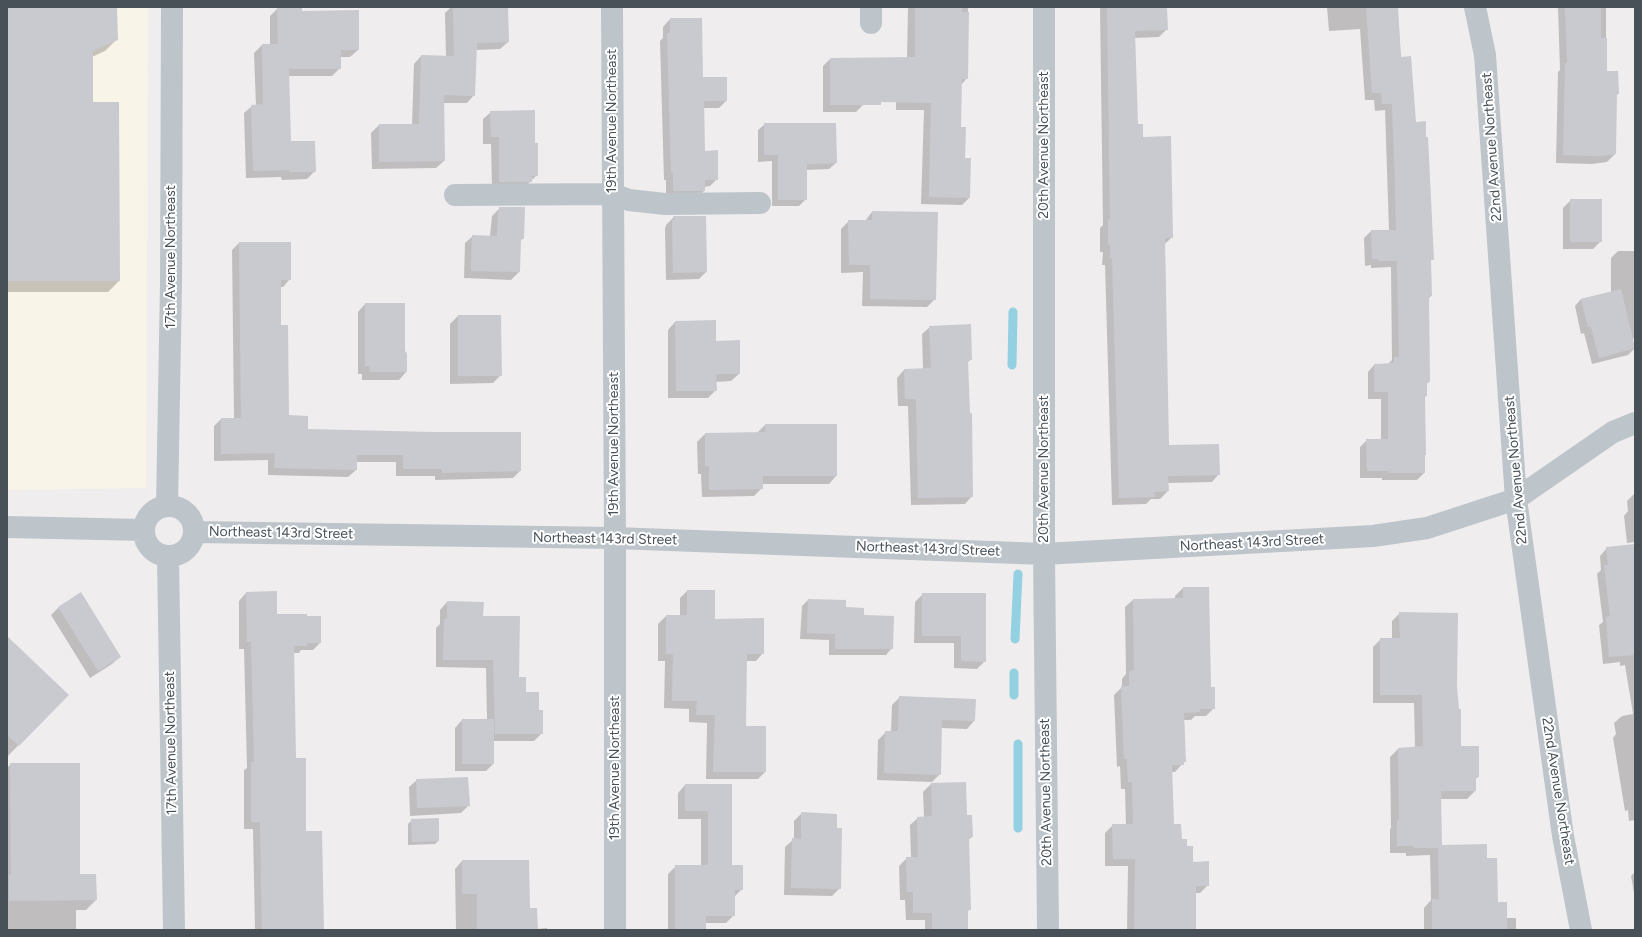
<!DOCTYPE html>
<html>
<head>
<meta charset="utf-8">
<style>
  body { margin:0 }
  #map { position:relative; width:1642px; height:937px; overflow:hidden; background:#f0edee; font-family:Figtree,sans-serif }
  canvas { display:block }
  .frame { position:absolute; inset:0; border:8px solid #485158; pointer-events:none }
</style>
</head>
<body>
<div id="map">
<canvas width="1642" height="937"></canvas>
<div class="frame"></div>
</div>
<script>
const ctx = document.querySelector('canvas').getContext('2d');
ctx.lineJoin = 'round';
function paint(path, color) { ctx.fillStyle = color; ctx.fill(path, 'evenodd'); }
const shape = rows => new Path2D(rows.map(r => 'M' + r).join(''));
function strokePath(path, color, width, dash) { ctx.strokeStyle = color; ctx.lineWidth = width; ctx.lineCap = dash ? 'butt' : 'round'; ctx.setLineDash(dash || []); ctx.stroke(path); }
function write(font, color, halo, rows, align = 'center') {
  ctx.font = font + ' Figtree,sans-serif'; ctx.lineWidth = 4; ctx.setLineDash([]); ctx.textBaseline = 'middle'; ctx.strokeStyle = halo; ctx.fillStyle = color; for (const [text, x, y, turn = 0] of rows) {
    ctx.save(); ctx.translate(x, y); ctx.rotate((+turn || 0) * Math.PI / 180); ctx.textAlign = isNaN(turn) ? turn : align; if (halo) ctx.strokeText(text, 0, 0); ctx.fillText(text, 0, 0); ctx.restore();
  }
}
paint(shape([
  [7,7,148,7,146,488,7,490]
]), '#f9f4e8');
paint(shape([
  [7,7,116,7,116,40,105,51,92,57,92,103,119,281,108,292,7,292],
  [451,7,507,7,508,42,500,49,476,50,474,95,467,103,443,103,444,161,436,168,372,169,371,133,379,125,412,125,414,64,421,56,446,57,445,13],
  [908,7,968,7,967,78,961,85,960,128,969,198,962,205,921,204,924,110,896,110,896,66,907,58],
  [1100,7,1166,7,1167,29,1159,37,1134,38,1137,125,1142,138,1172,237,1164,245,1168,446,1219,474,1212,482,1168,483,1168,491,1160,499,1151,499,1146,504,1112,505,1105,265,1102,265,1103,252,1100,252,1100,228,1103,225],
  [1327,7,1397,7,1401,58,1415,123,1433,259,1430,261,1431,296,1428,299,1429,382,1426,384,1426,396,1424,398,1425,455,1424,456,1424,473,1417,480,1382,480,1382,478,1360,478,1360,447,1367,440,1381,440,1381,399,1368,399,1368,372,1375,364,1388,364,1392,360,1391,267,1371,268,1371,265,1365,266,1364,238,1371,231,1389,231,1385,110,1375,111,1374,100,1365,100,1360,29,1329,31],
  [1554,7,1606,7,1606,72,1618,94,1616,96,1615,154,1607,162,1592,164,1556,163,1558,72,1560,70,1558,7],
  [277,9,301,12,358,50,350,57,340,57,340,68,332,76,288,76,290,142,315,171,307,179,282,180,281,177,246,178,244,113,252,106,256,106,254,53,262,45,270,45,270,16],
  [670,19,702,78,726,101,719,108,703,108,704,152,717,179,710,186,704,187,704,191,697,198,666,198,666,180,664,180,660,41,663,38,663,27],
  [830,59,864,104,856,112,823,112,823,66],
  [491,112,534,144,537,175,523,189,492,189,491,144,483,144,483,119],
  [765,124,836,163,829,169,806,170,806,199,799,206,772,206,772,161,758,162,758,130],
  [1571,200,1601,241,1593,249,1563,249,1563,208],
  [500,208,523,238,520,241,519,272,511,280,464,278,465,243,473,236,490,236,492,216],
  [872,212,935,299,927,307,862,306,863,272,841,273,841,229,849,221,865,221],
  [674,217,706,272,699,279,666,280,665,229,666,225],
  [239,243,290,279,283,287,280,287,280,326,288,416,307,430,520,471,513,478,435,480,435,476,396,476,396,462,356,462,356,470,348,477,268,475,268,460,214,461,214,426,221,419,234,419,232,250],
  [1618,251,1635,251,1635,338,1632,339,1635,348,1628,355,1592,364,1584,333,1581,334,1575,306,1581,299,1611,292,1611,258],
  [365,304,406,354,406,372,399,380,362,380,362,374,358,374,358,312],
  [458,316,501,375,493,383,450,384,450,324],
  [675,322,715,342,739,374,731,381,715,382,716,390,708,398,668,398,668,330],
  [930,327,971,359,967,363,972,496,965,504,911,505,908,406,898,406,897,378,904,370,923,370,922,334],
  [765,425,836,476,829,484,762,484,762,488,754,496,702,497,701,474,698,474,697,442,705,434,757,433],
  [1635,493,1635,542,1627,543,1624,516,1628,511,1627,501],
  [1635,545,1635,820,1629,821,1628,810,1625,811,1613,738,1616,734,1614,723,1622,716,1633,714,1625,665,1620,666,1620,662,1603,664,1599,625,1603,622,1597,574,1601,570,1600,556,1607,548],
  [1183,588,1208,588,1210,688,1214,708,1206,716,1195,716,1191,720,1184,720,1185,761,1175,772,1171,772,1173,825,1181,840,1186,847,1192,863,1208,885,1200,893,1195,893,1195,930,1127,930,1128,866,1105,866,1105,833,1113,825,1126,825,1125,789,1121,789,1120,766,1117,767,1114,695,1122,687,1122,679,1126,674,1125,607,1133,600,1175,599,1175,596],
  [687,591,714,620,763,653,756,661,746,661,745,727,765,772,758,779,706,779,707,723,689,722,689,709,664,708,665,661,658,661,658,624,666,616,680,616,680,598],
  [246,593,276,615,320,643,313,650,301,650,299,653,293,653,295,759,305,832,323,930,255,930,253,829,244,829,244,770,247,768,244,649,239,649,239,601],
  [923,594,985,661,977,669,954,668,954,643,914,643,915,602],
  [808,600,845,608,862,616,892,648,886,655,829,655,829,640,800,639,802,606],
  [447,602,482,617,525,693,538,711,542,733,534,741,493,741,493,764,486,771,455,771,455,728,462,720,487,720,486,668,436,667,436,628,440,624,440,610],
  [59,607,120,657,112,664,90,678,51,615],
  [1400,613,1456,686,1460,747,1478,777,1475,779,1475,791,1467,799,1440,799,1441,846,1486,859,1497,904,1506,918,1516,918,1516,930,1424,930,1424,908,1431,900,1430,855,1406,856,1406,853,1390,853,1390,829,1391,828,1390,757,1398,749,1415,748,1414,703,1373,703,1373,647,1381,639,1392,639,1392,621],
  [7,638,67,695,7,757],
  [900,697,974,721,967,729,941,728,940,774,932,782,877,780,878,740,886,732,891,732,892,705],
  [11,764,96,900,86,910,76,910,76,930,7,930,7,768],
  [417,780,468,806,461,813,410,816,409,787],
  [965,783,966,816,972,837,968,840,970,909,967,912,967,930,925,930,925,920,906,920,905,900,900,900,899,866,907,858,911,858,910,825,918,818,924,817,923,792,931,784],
  [685,785,731,785,731,866,742,889,734,897,734,915,726,923,705,923,704,930,668,930,668,874,676,866,701,866,701,819,678,819,678,793],
  [802,813,840,888,832,896,784,895,785,847,794,839,794,821],
  [412,820,438,841,435,844,408,845,408,824],
  [462,861,529,909,537,929,547,928,547,930,456,930,455,869],
  [1635,872,1635,899,1631,876]
]), '#0003');
strokePath(shape([
  [1012,365,1013,312],
  [1015,639,1018,574],
  [1014,673,1014,695],
  [1018,744,1018,828]
]), '#93d0e1', 9);
paint(shape([
  [7,7,117,7,118,40,93,51,93,102,119,102,120,281,7,281],
  [302,7,302,11,359,10,359,50,341,50,341,69,289,69,291,141,315,141,316,172,289,172,289,170,253,171,251,105,263,104,262,44,278,44,277,8],
  [453,7,508,7,509,42,477,43,475,96,444,95,445,161,379,162,379,124,419,124,421,55,454,56],
  [915,7,962,7,962,12,969,12,968,79,962,79,961,127,966,127,965,158,971,158,970,198,929,197,931,103,881,102,881,105,830,105,830,58,915,57],
  [1107,7,1167,7,1168,30,1135,31,1138,124,1143,124,1143,137,1171,136,1173,238,1165,238,1169,445,1219,444,1220,475,1168,476,1169,491,1154,492,1155,497,1119,498,1112,258,1110,258,1110,245,1108,245,1108,219,1110,219],
  [1366,7,1398,7,1401,57,1411,56,1416,122,1426,121,1426,137,1428,137,1434,260,1431,260,1432,296,1429,296,1430,382,1427,382,1427,396,1425,396,1426,455,1425,455,1425,473,1389,473,1389,471,1367,471,1366,439,1388,439,1388,392,1374,392,1374,364,1394,363,1394,357,1399,357,1397,261,1378,261,1378,259,1372,259,1371,230,1396,230,1395,184,1392,104,1382,104,1381,93,1372,93],
  [1565,7,1601,7,1601,38,1607,38,1607,71,1618,71,1619,94,1617,94,1616,154,1601,156,1563,155,1565,63,1567,63],
  [670,18,702,18,703,77,727,77,727,101,704,101,705,151,718,150,718,180,705,180,705,191,673,191,673,173,671,173,667,33,670,33],
  [535,110,535,143,538,143,538,176,532,176,532,182,499,182,499,137,491,137,490,111],
  [764,123,836,123,837,163,807,164,807,200,778,200,778,155,764,155],
  [1570,199,1602,199,1602,242,1570,242],
  [499,207,525,207,524,239,521,239,520,272,471,271,472,235,497,236,498,212,499,212],
  [872,211,938,212,936,300,870,299,870,265,849,265,848,220,872,220],
  [673,216,706,216,707,272,673,273,672,220,674,220],
  [239,242,291,242,291,280,281,280,281,325,288,325,289,415,308,416,308,429,433,432,521,432,521,471,442,473,442,469,403,469,403,455,357,455,357,470,274,468,275,453,221,454,221,418,241,418],
  [1621,289,1635,348,1599,358,1591,327,1588,327,1581,299],
  [365,303,405,303,405,351,407,353,407,372,370,372,369,366,365,366],
  [458,315,501,315,502,376,458,376],
  [716,320,716,341,740,340,740,374,716,374,717,391,676,391,675,321],
  [971,324,972,360,968,360,970,413,972,413,973,497,918,498,916,399,905,399,904,369,931,368,929,326],
  [765,424,837,424,837,476,763,476,763,489,709,490,709,466,705,466,705,433,765,432],
  [1635,544,1635,655,1609,657,1606,617,1610,616,1604,565,1608,565,1606,547],
  [1183,587,1209,587,1211,687,1215,687,1215,709,1200,709,1200,712,1184,713,1186,762,1184,762,1184,765,1172,765,1174,824,1181,824,1182,839,1187,839,1187,846,1193,846,1193,862,1209,861,1209,886,1196,886,1196,930,1134,930,1135,859,1113,859,1112,824,1133,824,1132,782,1128,782,1127,759,1124,759,1121,686,1129,686,1129,671,1134,670,1133,599,1183,598],
  [687,590,715,590,715,619,764,618,764,654,747,654,746,726,766,726,766,772,713,772,715,715,696,715,697,701,672,701,673,654,666,654,666,615,687,615],
  [277,591,277,614,307,614,307,616,321,616,321,643,307,643,307,646,294,646,296,758,306,758,306,831,322,831,324,930,262,930,260,822,251,822,251,762,254,762,251,642,247,642,246,592],
  [81,592,121,657,98,671,58,607],
  [922,593,986,593,986,662,961,661,961,636,922,636],
  [808,599,846,600,846,607,864,608,864,615,894,616,893,649,835,649,835,634,807,633],
  [447,601,484,602,483,616,520,616,519,677,526,677,526,692,539,692,539,710,543,710,543,734,495,734,493,660,443,660,444,619,447,619],
  [1399,612,1458,613,1457,686,1459,709,1461,709,1461,746,1479,746,1479,777,1476,777,1476,791,1441,791,1442,845,1487,844,1487,858,1497,858,1498,902,1507,902,1507,930,1432,930,1432,899,1439,899,1438,848,1414,848,1414,846,1397,846,1397,820,1399,820,1398,748,1423,746,1422,695,1380,695,1380,638,1400,638],
  [7,636,69,695,19,746,7,735],
  [899,696,976,699,975,721,942,720,941,775,884,773,885,731,898,731],
  [462,719,494,719,494,764,462,764],
  [10,763,80,763,80,874,96,874,97,900,9,901,9,875,11,875],
  [468,777,470,806,417,808,416,779],
  [966,782,967,815,972,815,973,837,969,837,971,910,968,910,968,929,932,929,932,913,913,913,913,892,907,892,906,857,918,857,917,817,932,816,931,783],
  [685,784,732,784,732,865,743,865,743,890,735,890,735,916,706,916,706,930,675,930,675,865,708,865,708,811,685,811],
  [801,812,837,814,837,828,842,828,841,889,791,888,792,838,801,839],
  [439,818,439,841,412,842,411,819],
  [462,860,529,860,530,908,537,908,538,930,477,930,477,894,462,894]
]), '#c9cad0');
strokePath(shape([
  [612,7,615,538,615,930],
  [1044,7,1044,554,1048,930],
  [1475,7,1485,55,1516,499,1563,836,1581,930],
  [871,23,871,7],
  [455,195,613,194,629,200,665,204,760,203],
  '144 531a25 25 0 1 1 50 0a25 25 0 1 1-50 0Z',
  [167,506,171,283,172,7],
  [7,527,144,530],
  [194,532,615,538,1044,554,1373,536,1427,528,1516,499,1613,432,1635,423],
  [168,556,174,930]
]), '#bdc5cb', 22);
write('14px', '#485158', '#fff', [
  ["19th Avenue Northeast",612,121,-90],
  ["20th Avenue Northeast",1044,145,-90],
  ["22nd Avenue Northeast",1492,147,-94],
  ["17th Avenue Northeast",171,257,-90],
  ["19th Avenue Northeast",614,444,-90],
  ["20th Avenue Northeast",1044,469,-90],
  ["22nd Avenue Northeast",1516,470,-95],
  ["Northeast 143rd Street",281,533,1],
  ["Northeast 143rd Street",605,539,1],
  ["Northeast 143rd Street",1252,543,-3],
  ["Northeast 143rd Street",928,549,2],
  ["17th Avenue Northeast",171,743,-91],
  ["19th Avenue Northeast",615,768,-90],
  ["22nd Avenue Northeast",1558,791,81],
  ["20th Avenue Northeast",1046,792,-91]
]);
</script>
</body>
</html>
